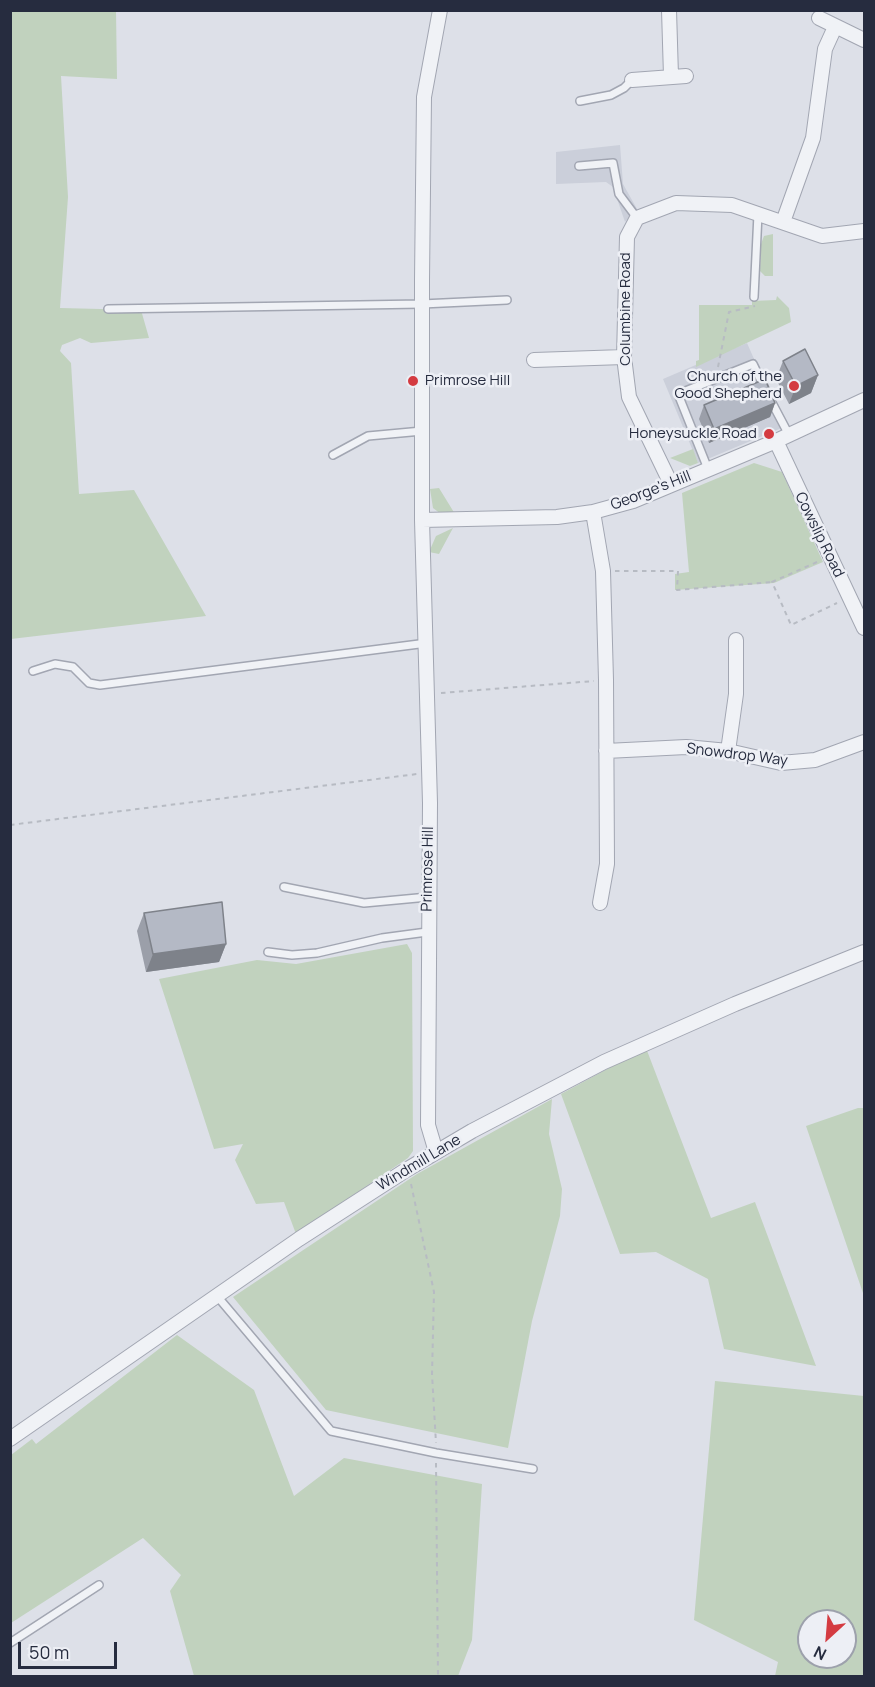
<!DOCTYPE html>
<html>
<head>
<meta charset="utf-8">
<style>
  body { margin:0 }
  #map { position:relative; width:875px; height:1687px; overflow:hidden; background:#dde0e8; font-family:Manrope,sans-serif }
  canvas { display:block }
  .frame { position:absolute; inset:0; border:12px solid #262c3f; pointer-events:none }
  .north { position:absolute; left:797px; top:1609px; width:60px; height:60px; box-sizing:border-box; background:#edeff5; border:2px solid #9da1ac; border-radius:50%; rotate:206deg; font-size:16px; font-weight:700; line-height:24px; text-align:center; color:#262c3f }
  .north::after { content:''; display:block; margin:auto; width:21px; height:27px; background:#d43b41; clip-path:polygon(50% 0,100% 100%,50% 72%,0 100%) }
  .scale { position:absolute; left:18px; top:1642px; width:99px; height:27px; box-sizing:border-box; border:3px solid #262c3f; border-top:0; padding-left:8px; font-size:18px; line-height:21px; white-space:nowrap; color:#262c3f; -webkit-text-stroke:4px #edeff5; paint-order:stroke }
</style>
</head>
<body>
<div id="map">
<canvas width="875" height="1687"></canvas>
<div class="frame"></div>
<div class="north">N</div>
<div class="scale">50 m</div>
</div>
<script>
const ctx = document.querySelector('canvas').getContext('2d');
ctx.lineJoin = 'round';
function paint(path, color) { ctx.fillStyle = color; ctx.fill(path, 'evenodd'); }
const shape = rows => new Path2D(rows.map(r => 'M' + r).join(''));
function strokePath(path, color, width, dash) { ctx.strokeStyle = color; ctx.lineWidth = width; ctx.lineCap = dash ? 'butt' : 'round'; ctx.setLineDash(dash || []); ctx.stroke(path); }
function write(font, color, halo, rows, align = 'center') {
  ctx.font = font + ' Manrope,sans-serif'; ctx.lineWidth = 5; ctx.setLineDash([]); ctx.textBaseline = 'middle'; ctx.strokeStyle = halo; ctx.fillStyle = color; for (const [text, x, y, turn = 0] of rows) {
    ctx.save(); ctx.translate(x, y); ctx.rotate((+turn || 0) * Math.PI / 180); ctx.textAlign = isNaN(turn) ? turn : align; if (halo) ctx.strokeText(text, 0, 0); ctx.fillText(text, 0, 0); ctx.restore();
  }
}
paint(shape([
  [620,145,623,184,637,209,625,222,613,187,606,182,556,184,556,152],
  [747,343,784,427,698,463,663,379]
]), '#cbcfda');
paint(shape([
  [10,11,116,11,117,79,61,76,68,197,60,308,141,310,149,338,91,343,80,338,62,345,60,351,71,363,79,494,134,490,206,616,11,639],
  [773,234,773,276,765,276,760,271,761,244,764,236],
  [777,296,789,308,791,322,696,367,696,361,699,360,699,305,752,305,752,301,776,300],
  [693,449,698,463,690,466,670,458],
  [754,463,782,472,823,562,774,583,675,590,675,574,689,572,682,493],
  [439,488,455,514,441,514,433,508,430,489],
  [453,528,439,554,429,552,436,536],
  [407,944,412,953,413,1151,408,1158,296,1234,284,1202,256,1204,235,1160,243,1144,214,1149,159,979,257,960,296,964],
  [646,1048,711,1218,755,1202,816,1366,724,1349,708,1279,656,1252,620,1254,561,1094],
  [552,1099,549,1134,562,1189,560,1216,532,1321,508,1448,326,1410,233,1297,417,1174],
  [858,1108,864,1108,864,1296,806,1126],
  [177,1335,254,1390,294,1496,344,1458,482,1484,472,1640,458,1676,194,1676,170,1591,181,1575,143,1538,11,1623,11,1455,32,1439,36,1444],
  [715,1381,864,1396,864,1676,775,1676,778,1662,694,1620],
  [809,1621,845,1621,845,1657,809,1657]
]), '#c1d2be');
const service = shape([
  [580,101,611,95,624,88,632,80],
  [579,166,613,163,619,194,637,218],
  [754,297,758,214],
  [108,309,422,304,507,300],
  [770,399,789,435],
  [333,455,368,436,422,431],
  [708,469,678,394,753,364,765,389],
  [33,671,55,664,73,667,89,683,100,685,427,643],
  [284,887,364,903,428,897],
  [268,952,292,955,317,953,382,938,427,932],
  [217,1296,331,1431,436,1453,533,1469],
  [10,1643,99,1585]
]);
const minor = shape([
  [669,10,671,76],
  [819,18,864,40],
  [632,80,686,76],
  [783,222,813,138,825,49,835,27],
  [534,360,624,357],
  [776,441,864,628],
  [671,484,629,397,624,357,627,237,637,218,676,203,732,205,822,236,864,231],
  [593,512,603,571,606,680,607,864,600,903],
  [422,520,557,517,593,512,633,501,776,441,864,400],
  [606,751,686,747,728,751,781,763,815,760,864,742],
  [728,751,736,694,736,640],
  [436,1152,428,1125,430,803,422,520,422,280,424,97,440,10],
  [10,1439,299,1239,406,1170,472,1131,604,1062,735,1004,864,952]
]);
strokePath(service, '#a2a6b2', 10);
strokePath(minor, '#a2a6b2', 16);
strokePath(shape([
  [718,367,729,312,755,306],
  [817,562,772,582,791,625,837,603],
  [615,571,678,571,677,590,772,582],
  [441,693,594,681],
  [10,825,417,774],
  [411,1184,434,1292,432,1374,436,1443],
  [436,1463,438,1676]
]), '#b7bbc3', 2, [4.5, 4.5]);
strokePath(service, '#f0f2f6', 7);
strokePath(minor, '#f0f2f6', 14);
paint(shape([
  [783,361,818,375,811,393,789,404,776,379],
  [775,403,770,417,709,443,699,419,704,405],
  [144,913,226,944,219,962,146,972,137,931]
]), '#9b9fa9');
paint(shape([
  [818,375,811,393,789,404,796,386],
  [775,403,770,417,709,443,714,429],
  [226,944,219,962,146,972,153,954]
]), '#7e828a');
const building = shape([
  [805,349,818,375,796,386,783,361,805,349],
  [765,379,775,403,714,429,704,405,765,379],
  [222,902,226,944,153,954,144,913,222,902]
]);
paint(building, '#b4b9c5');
strokePath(building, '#7e828a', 1.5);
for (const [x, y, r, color] of [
  [413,381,6,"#d43b41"],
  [794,386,6,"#d43b41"],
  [769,434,6,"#d43b41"]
]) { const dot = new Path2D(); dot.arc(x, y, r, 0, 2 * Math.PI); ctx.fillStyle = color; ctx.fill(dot); strokePath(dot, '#edeff5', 2); }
write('15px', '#262c3f', '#edeff5', [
  ["Columbine Road",626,309,-90],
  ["George's Hill",651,491,-21],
  ["Cowslip Road",819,535,64],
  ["Snowdrop Way",737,755,7],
  ["Primrose Hill",428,869,-89],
  ["Windmill Lane",419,1163,-31]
]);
write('15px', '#262c3f', '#edeff5', [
  ["Church of the",782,377],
  ["Good Shepherd",782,394],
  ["Primrose Hill",425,381,"left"],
  ["Honeysuckle Road",757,434]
], 'right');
</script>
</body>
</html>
